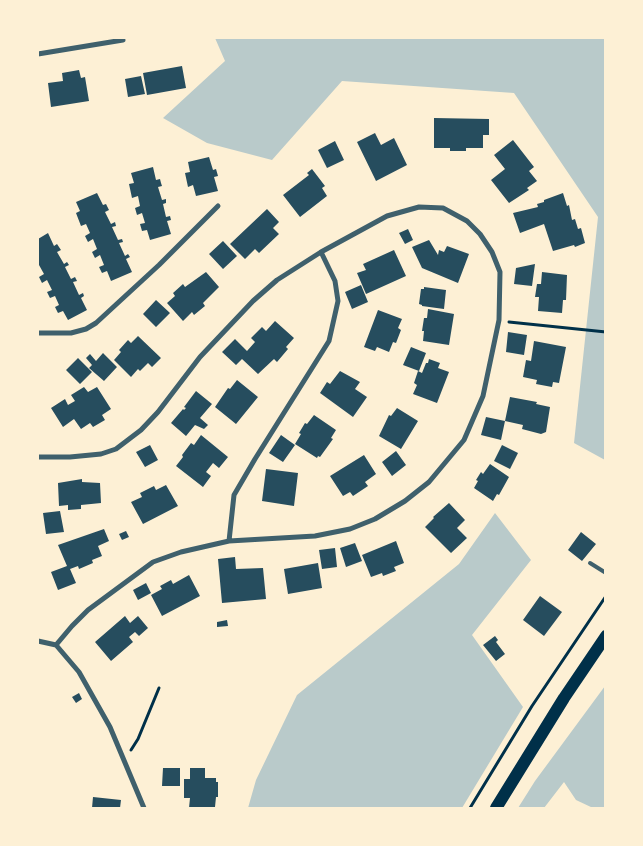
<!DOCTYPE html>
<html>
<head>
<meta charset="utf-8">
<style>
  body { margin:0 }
  #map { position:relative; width:643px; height:846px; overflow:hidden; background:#fdf0d5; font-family:"Source Sans 3",sans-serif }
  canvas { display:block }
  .frame { position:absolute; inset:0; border:39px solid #fdf0d5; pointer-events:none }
</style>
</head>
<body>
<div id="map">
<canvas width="643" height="846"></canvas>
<div class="frame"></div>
</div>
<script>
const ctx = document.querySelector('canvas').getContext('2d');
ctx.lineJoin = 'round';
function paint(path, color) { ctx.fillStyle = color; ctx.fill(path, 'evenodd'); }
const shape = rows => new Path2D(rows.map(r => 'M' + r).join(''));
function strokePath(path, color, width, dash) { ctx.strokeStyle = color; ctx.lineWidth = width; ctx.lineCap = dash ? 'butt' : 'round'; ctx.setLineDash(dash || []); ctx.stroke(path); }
paint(shape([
  [215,38,605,38,605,460,574,443,598,217,514,93,342,81,272,160,207,143,163,118,225,61],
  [495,513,531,560,472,635,523,707,462,808,248,808,256,780,297,695,459,564],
  [605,686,605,808,593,808,576,800,564,782,544,808,518,808,535,781]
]), '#b9caca');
paint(shape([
  [182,66,186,88,147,95,143,73],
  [79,70,81,78,85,77,89,101,51,107,48,83,63,81,62,73],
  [141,76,145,94,128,97,125,79],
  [434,118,489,119,489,135,483,135,483,148,466,148,466,151,450,151,450,148,434,148],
  [375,133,381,145,394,138,407,165,376,181,357,142],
  [513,140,534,167,529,171,537,181,527,188,529,190,509,203,491,180,505,169,494,155],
  [335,141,344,160,327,168,318,150],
  [209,157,213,170,216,169,218,176,214,177,218,191,196,196,193,185,188,187,185,173,190,172,188,162],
  [153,167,156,180,160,179,161,183,162,186,158,187,162,200,166,199,166,203,163,204,166,217,170,216,171,220,167,221,171,234,150,240,147,230,142,231,140,224,145,223,142,213,137,215,135,208,140,206,138,196,132,198,129,184,134,183,131,173],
  [312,169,325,186,322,188,327,196,300,217,283,195,309,175,307,173],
  [97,193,103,205,106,204,109,210,105,212,111,224,115,222,116,226,112,227,118,240,122,239,123,242,119,243,125,256,128,254,130,257,126,259,132,272,111,281,107,271,102,273,99,267,104,265,100,255,95,258,92,252,97,249,93,239,88,242,85,236,90,233,86,224,81,226,76,213,80,211,76,202],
  [563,193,567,206,569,205,572,220,575,219,578,229,581,228,585,243,575,247,574,245,553,251,544,224,520,233,513,213,538,207,537,204,544,202,544,200],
  [267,209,279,222,273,228,279,234,259,253,255,249,245,259,230,244],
  [408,229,413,240,405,244,399,233],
  [48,233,54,246,57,244,61,250,57,252,64,264,67,262,69,265,65,267,71,279,75,277,77,281,73,282,79,295,83,293,84,296,81,298,87,310,68,320,63,311,58,313,55,307,59,305,55,296,50,298,47,292,52,290,47,280,42,283,39,277,44,274,39,265,38,266,38,239],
  [429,240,438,255,439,250,444,252,447,246,469,254,458,283,422,268,412,247],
  [223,241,237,256,223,269,209,254],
  [394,250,406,276,366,294,357,273,366,270,363,264],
  [535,264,532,286,514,284,516,268],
  [206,272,219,287,203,303,205,306,194,315,192,312,183,321,167,303,175,296,173,293,183,284,185,287],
  [542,272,567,275,566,300,563,300,562,313,538,311,539,297,535,297,537,284,541,284],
  [361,285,368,302,352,309,345,292],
  [424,287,446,290,444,309,422,306,422,305,419,304,421,289,424,289],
  [156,300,170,313,156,327,143,314],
  [428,309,454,314,449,345,423,341,424,331,422,331,424,318,427,318],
  [378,310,402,319,398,328,401,330,396,343,393,342,389,352,377,347,375,351,364,347],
  [275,321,294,338,286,347,288,349,277,362,274,359,258,374,242,359,236,365,222,352,235,339,247,351,255,342,251,338,262,327,266,331],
  [508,332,527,335,524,355,506,352],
  [138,336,161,358,152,367,148,363,140,371,138,369,131,377,114,360,121,352,119,350,128,340,131,343],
  [534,341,566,347,559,383,553,382,552,387,536,384,537,380,523,377,526,360,531,361],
  [411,347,426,353,419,371,403,365],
  [103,353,117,367,104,381,89,368,92,365,86,358,90,354,96,361],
  [78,358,92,372,80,384,66,370],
  [429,359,440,363,438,368,449,372,437,403,413,394,417,385,414,383,418,371,422,373,426,363,428,363],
  [340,371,360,382,355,389,367,397,353,417,320,393,327,382,330,384],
  [237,380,258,397,236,424,215,407,228,388,230,389],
  [84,387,88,392,97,387,111,409,102,415,105,420,93,427,90,423,81,429,74,419,63,427,51,408,65,399,68,405,75,401,71,395],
  [196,391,212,404,200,418,208,425,204,429,195,425,186,436,171,423,183,409,184,410,186,408,184,407],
  [510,397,537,402,536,404,550,407,546,432,541,434,522,429,523,425,505,421],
  [397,408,418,421,401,449,379,436,389,415,391,416],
  [314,415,336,430,331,438,333,439,320,457,318,456,317,458,295,444,301,434,299,433,305,423,307,424],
  [486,417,505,421,501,440,481,435],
  [201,435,228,457,219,468,213,463,206,472,211,476,203,487,176,466,183,457,182,455,191,443,194,445],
  [281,435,295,445,283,462,269,453],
  [150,445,158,460,145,467,136,452],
  [502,445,518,453,510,469,494,461],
  [396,451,406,465,392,476,382,462],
  [364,455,376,474,365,482,368,486,353,496,350,492,343,496,330,476],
  [490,464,509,477,499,495,497,494,493,501,474,488,478,481,476,480,481,472,483,474],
  [266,469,298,473,294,506,262,501],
  [82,479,82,482,100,483,101,503,81,505,81,509,68,510,68,505,59,506,58,483],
  [166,485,178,506,143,524,131,502,142,497,140,493,154,486,156,490],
  [449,503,465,520,457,528,467,538,451,553,425,527,434,518,433,517],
  [60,511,64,532,46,534,43,513],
  [104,529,109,541,98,546,102,556,92,560,93,563,79,569,78,566,70,569,76,583,58,590,51,572,67,566,58,545],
  [126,531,129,537,122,540,119,534],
  [581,532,596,544,582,561,568,550],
  [396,541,404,563,394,567,396,571,383,576,382,573,371,577,362,555],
  [355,543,362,561,346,567,340,548],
  [335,548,337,567,322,569,319,550],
  [235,557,236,569,263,568,266,599,222,603,218,559],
  [318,563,322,588,288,594,284,569],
  [189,575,200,596,162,616,151,595,162,589,160,586,171,580,173,584],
  [146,583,151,593,138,600,133,590],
  [540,596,562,612,544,636,523,620],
  [125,616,130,623,138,616,148,628,139,636,135,632,129,637,133,642,111,661,95,642],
  [227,620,228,626,217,627,217,622],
  [495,636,498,640,496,642,505,654,496,661,483,645],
  [79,693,82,699,76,703,72,697],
  [163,768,180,768,180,786,162,786],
  [190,768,205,768,205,778,216,778,216,782,218,782,218,797,216,797,215,807,189,808,190,798,184,798,184,779,190,779],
  [93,797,121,800,120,808,92,808]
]), '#264d5e');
strokePath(shape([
  [509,322,606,332],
  [131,750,138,739,159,688],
  [470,808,532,706,606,596]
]), '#003049', 3);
strokePath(shape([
  [590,563,606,573]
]), '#3f606c', 4);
strokePath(shape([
  [38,54,123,40],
  [38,333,71,333,86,329,96,323,159,265,218,206],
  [38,457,70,457,101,454,116,449,141,430,158,412,200,357,253,301,277,280,321,252,387,216,419,207,443,208,467,221,480,234,492,252,500,272,499,320,483,396,464,440,429,482,405,501,375,519,350,529,315,536,229,541,181,552,153,562,88,610,72,626,56,645],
  [229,541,234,495,255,459,329,341,338,301,335,281,321,252],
  [38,641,56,645],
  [56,645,79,672,110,727,144,808]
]), '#3f606c', 5);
strokePath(shape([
  [496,808,564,698,606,636]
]), '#003049', 12);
</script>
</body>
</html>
